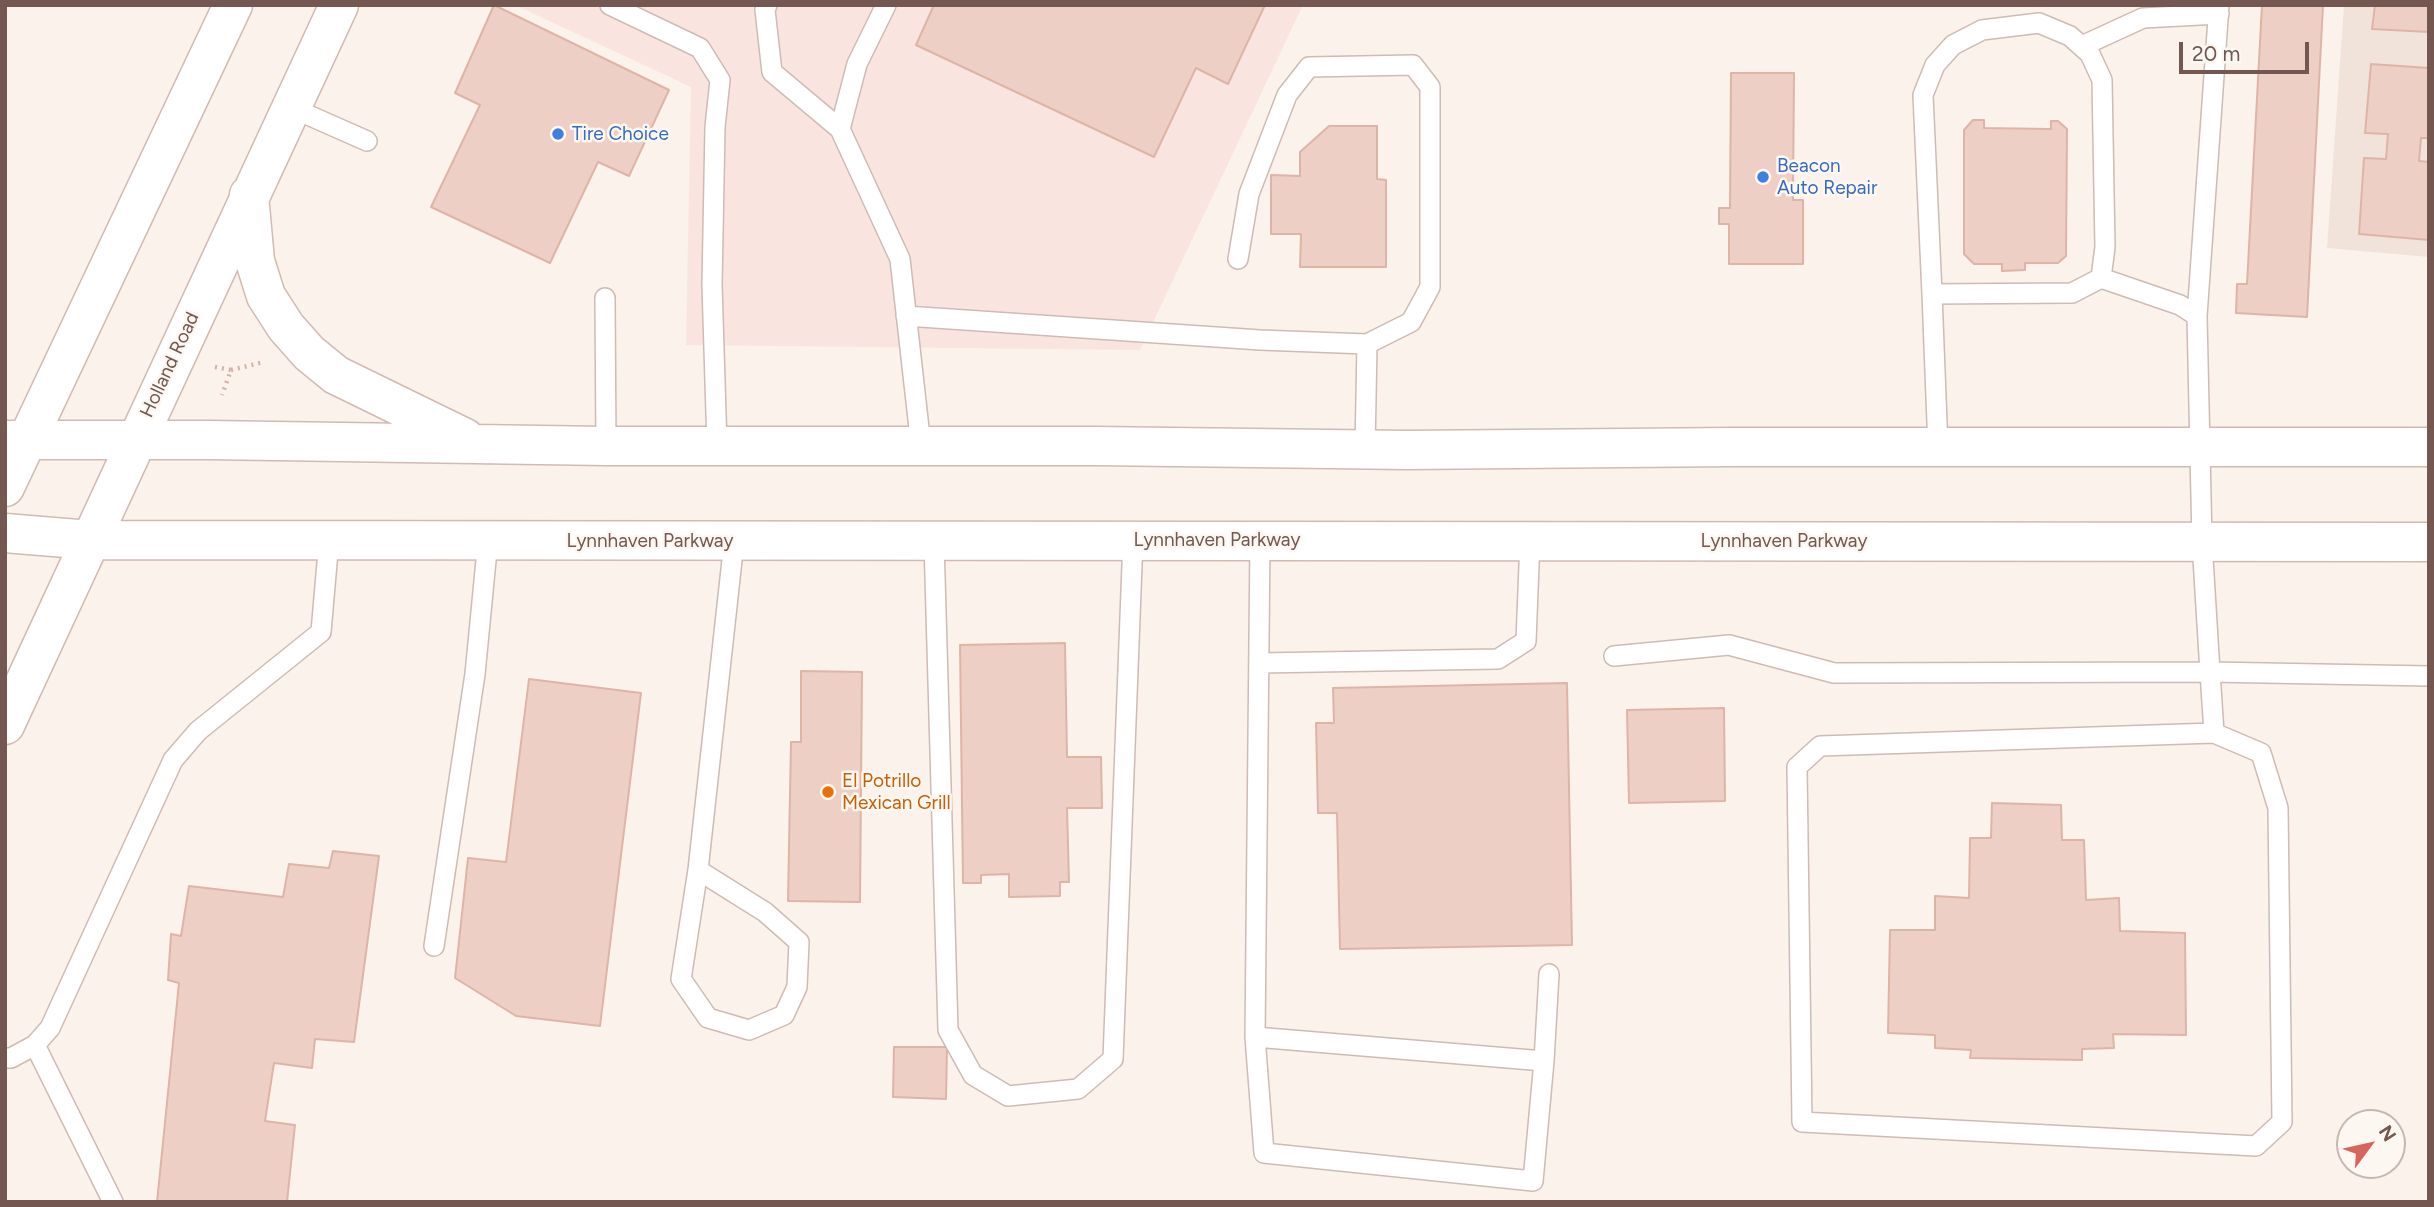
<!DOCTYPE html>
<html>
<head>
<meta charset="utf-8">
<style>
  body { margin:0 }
  #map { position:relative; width:2434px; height:1207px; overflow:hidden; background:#fbf2eb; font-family:Figtree,sans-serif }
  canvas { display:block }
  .frame { position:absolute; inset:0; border:7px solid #735750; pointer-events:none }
  .north { position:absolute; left:2336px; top:1109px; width:70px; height:70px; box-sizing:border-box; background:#fdf7f1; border:2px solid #c6b7b1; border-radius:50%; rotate:57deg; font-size:19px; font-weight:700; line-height:28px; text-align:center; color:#735750 }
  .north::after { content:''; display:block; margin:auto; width:24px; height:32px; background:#d8655d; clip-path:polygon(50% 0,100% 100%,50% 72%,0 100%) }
  .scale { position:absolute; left:2179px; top:42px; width:130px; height:32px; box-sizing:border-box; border:4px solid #735750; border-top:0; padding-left:9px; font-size:21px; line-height:24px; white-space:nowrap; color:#735750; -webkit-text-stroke:5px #fdf7f1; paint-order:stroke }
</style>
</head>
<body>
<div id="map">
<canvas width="2434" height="1207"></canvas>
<div class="frame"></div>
<div class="north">N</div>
<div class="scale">20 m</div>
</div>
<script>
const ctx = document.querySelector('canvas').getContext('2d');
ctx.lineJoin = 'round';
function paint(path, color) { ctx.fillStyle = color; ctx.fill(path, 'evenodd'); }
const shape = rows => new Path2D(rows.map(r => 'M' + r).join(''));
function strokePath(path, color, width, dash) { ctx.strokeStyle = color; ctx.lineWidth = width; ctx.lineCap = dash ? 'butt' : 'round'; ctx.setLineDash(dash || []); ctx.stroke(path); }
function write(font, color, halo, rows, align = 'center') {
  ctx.font = font + ' Figtree,sans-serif'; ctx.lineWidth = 5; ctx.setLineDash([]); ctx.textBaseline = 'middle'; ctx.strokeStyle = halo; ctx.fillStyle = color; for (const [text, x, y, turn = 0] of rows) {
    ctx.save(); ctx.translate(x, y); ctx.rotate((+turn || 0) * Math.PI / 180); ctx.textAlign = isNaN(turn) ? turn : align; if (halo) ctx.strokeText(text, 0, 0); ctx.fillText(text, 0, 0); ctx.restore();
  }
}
paint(shape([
  [2344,5,2429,5,2429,257,2327,248]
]), '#f2e3da');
paint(shape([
  [515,5,1303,5,1140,350,686,345,691,87]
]), '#fae4e0');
const building = shape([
  [494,5,669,90,629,176,598,162,550,263,431,207,480,105,455,93,494,5],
  [934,5,1265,5,1228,84,1196,68,1154,157,916,45,934,5],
  [2262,5,2323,5,2307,317,2236,313,2237,284,2247,284,2262,5],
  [2375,5,2429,5,2429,32,2372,29,2375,5],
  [2371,64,2429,68,2429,138,2421,138,2419,161,2429,162,2429,240,2359,234,2364,158,2386,159,2388,134,2365,133,2371,64],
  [1731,73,1794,73,1793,200,1803,200,1803,264,1729,264,1729,224,1719,224,1719,208,1730,208,1731,73],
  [1973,120,1984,120,1984,128,2051,129,2051,121,2058,121,2067,129,2066,256,2058,263,2025,263,2025,270,2002,271,2002,264,1974,264,1964,254,1964,130,1973,120],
  [1329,126,1377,126,1377,179,1386,180,1386,267,1300,267,1301,234,1271,234,1271,175,1300,176,1300,152,1329,126],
  [1065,643,1067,757,1101,757,1102,808,1067,808,1069,882,1060,882,1060,896,1009,897,1009,874,981,875,981,883,963,883,960,645,1065,643],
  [801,671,862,672,860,902,788,901,791,742,801,742,801,671],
  [529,679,641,693,600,1026,516,1016,455,978,468,858,506,862,529,679],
  [1567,683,1572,945,1340,949,1337,813,1318,813,1316,723,1334,723,1333,688,1567,683],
  [1724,708,1725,801,1629,803,1627,710,1724,708],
  [1992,803,2061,805,2062,840,2084,840,2086,900,2119,898,2120,931,2185,933,2186,1035,2113,1034,2114,1048,2082,1049,2082,1060,1970,1058,1971,1050,1935,1048,1935,1035,1888,1033,1890,930,1935,930,1935,896,1969,898,1970,838,1991,838,1992,803],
  [333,851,379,856,354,1042,315,1039,312,1068,274,1063,265,1121,295,1125,287,1202,157,1202,179,983,168,980,171,934,181,936,189,886,283,897,289,864,329,868,333,851],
  [894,1047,947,1047,946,1099,893,1097,894,1047]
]);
paint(building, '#edcfc5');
strokePath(building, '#deb4a7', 2);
const service = shape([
  [610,5,700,48,720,80,715,127,712,285,717,446],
  [767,5,765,10,772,72,840,129],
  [886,5,857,64,840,129,900,259,921,446],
  [2082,46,2143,18,2219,14],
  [290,107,367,141],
  [1238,259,1249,194,1287,95,1309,67,1413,65,1430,87,1430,287,1411,322,1367,344,1365,450],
  [2101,278,2180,305,2197,316,2202,542,2210,672,2429,676],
  [1932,294,1923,95,1935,65,1953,45,1982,30,2039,23,2070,36,2090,54,2102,80,2105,247,2101,278,2072,293,1932,294,1938,448],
  [605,298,606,446],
  [906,316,1260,340,1367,344],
  [2197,316,2219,5],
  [1260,540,1255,1037,1544,1061,1549,974],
  [934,542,948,1030,973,1075,1008,1096,1078,1089,1113,1059,1133,539],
  [1614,656,1729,645,1834,673,2210,672,2214,733,2261,753,2278,808,2282,1122,2256,1146,1802,1122,1797,767,1820,746,2214,733],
  [1259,663,1498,659,1526,641,1530,540],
  [698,870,765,912,799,942,797,987,784,1015,749,1030,708,1018,681,979,698,870,734,542],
  [434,946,475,674,488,540],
  [1255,1037,1264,1153,1533,1181,1544,1061],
  [35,1045,113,1202],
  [5,1058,11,1058,35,1045,50,1028,173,760,198,731,321,632,329,540]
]);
const secondary = shape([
  [249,195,255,261,266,296,286,327,309,353,336,375,465,438],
  [5,440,209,440,606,446,1095,446,1407,450,1733,447,2429,447],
  [5,487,233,5],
  [5,533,90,540,2429,542],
  [5,725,339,5]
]);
strokePath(service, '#cebbb4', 22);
strokePath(secondary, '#d0bbb2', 41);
strokePath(shape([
  [215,367,231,370,222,395],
  [231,370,264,362]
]), '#d3b2a8', 4.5, [2, 5]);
strokePath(service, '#fff', 19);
strokePath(secondary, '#fff', 38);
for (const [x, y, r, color] of [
  [558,134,7,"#3f7fe0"],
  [1763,177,7,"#3f7fe0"],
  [828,792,7,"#e8710a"]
]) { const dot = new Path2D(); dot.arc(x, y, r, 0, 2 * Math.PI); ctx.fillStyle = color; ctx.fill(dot); strokePath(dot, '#fdf7f1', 2.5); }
write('19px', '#366cbe', '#fdf7f1', [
  ["Tire Choice",572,134],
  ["Beacon",1777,166],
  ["Auto Repair",1777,188]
], 'left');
write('19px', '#735750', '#fdf7f1', [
  ["Holland Road",170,365,-65],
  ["Lynnhaven Parkway",1217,540],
  ["Lynnhaven Parkway",650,541],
  ["Lynnhaven Parkway",1784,541]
]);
write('19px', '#c56008', '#fdf7f1', [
  ["El Potrillo",842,781],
  ["Mexican Grill",842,803]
], 'left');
</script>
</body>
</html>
